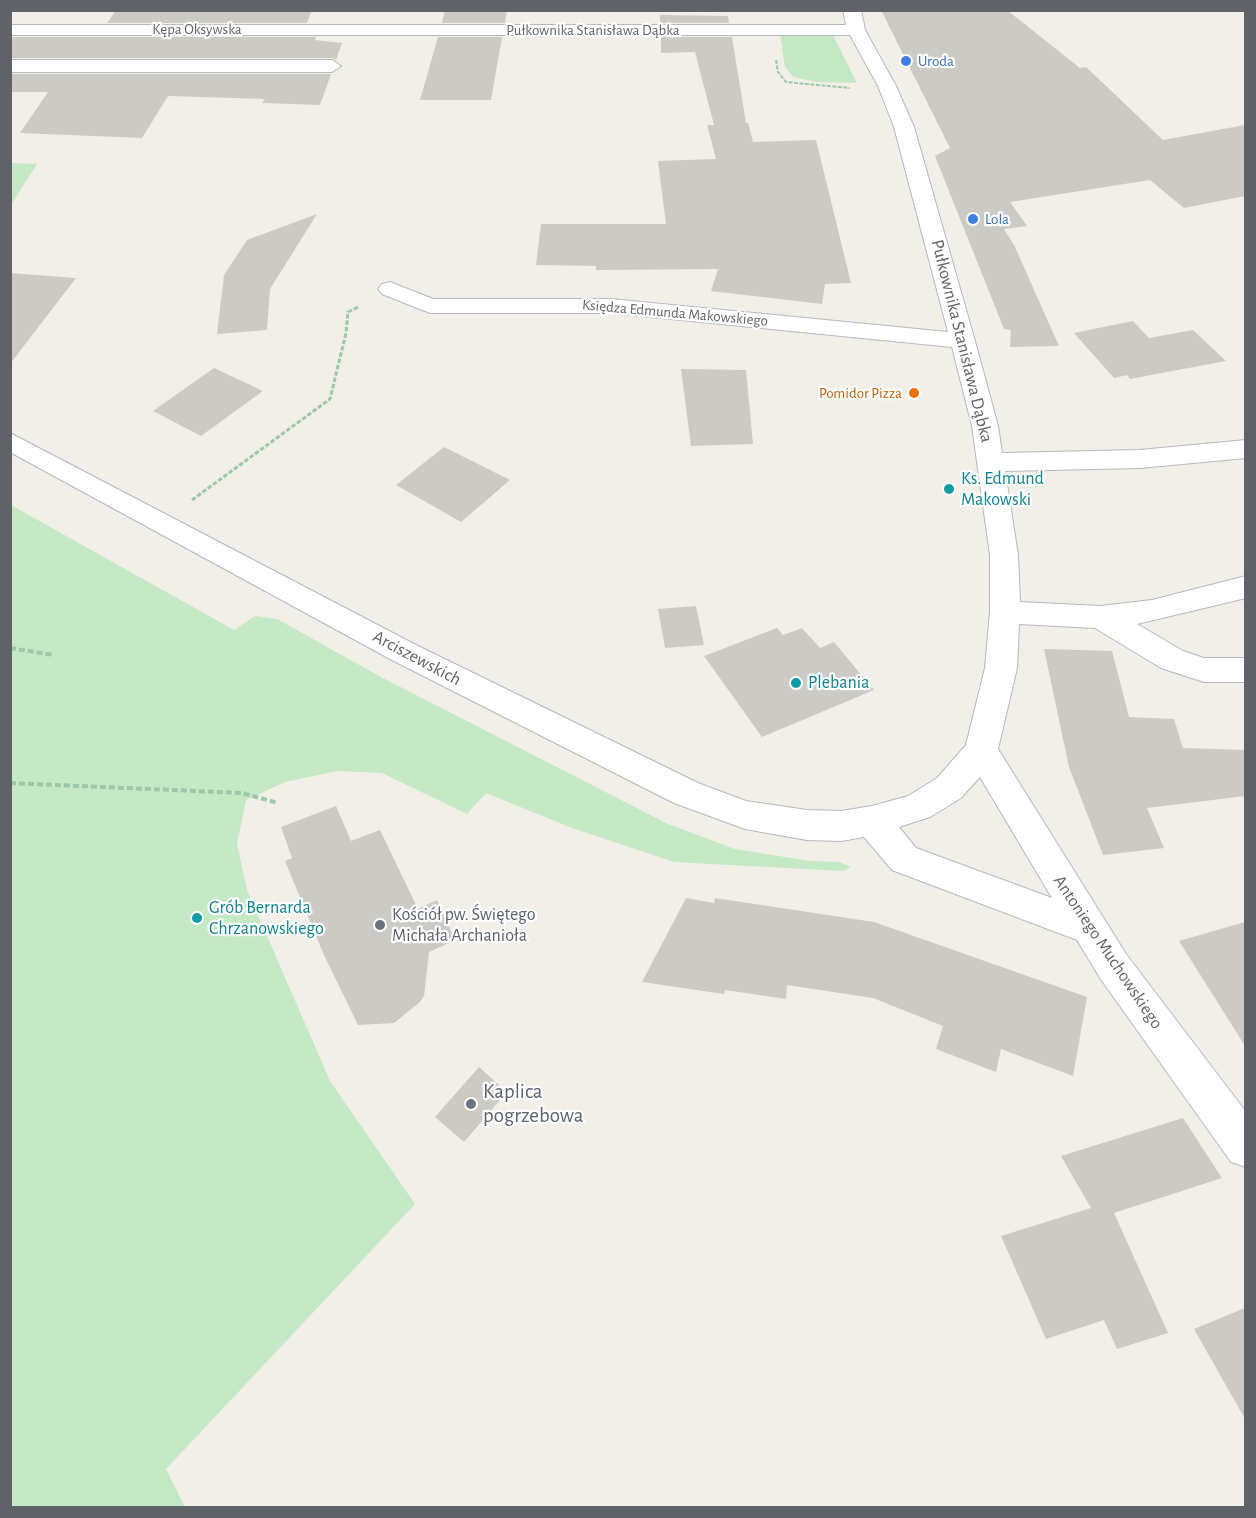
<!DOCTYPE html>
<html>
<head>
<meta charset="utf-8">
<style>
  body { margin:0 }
  #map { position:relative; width:1256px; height:1518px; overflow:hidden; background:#f1efe8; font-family:"Alegreya Sans",sans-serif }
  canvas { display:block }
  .frame { position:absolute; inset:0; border:12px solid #5f6368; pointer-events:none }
</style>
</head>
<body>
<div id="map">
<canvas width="1256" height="1518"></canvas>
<div class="frame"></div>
</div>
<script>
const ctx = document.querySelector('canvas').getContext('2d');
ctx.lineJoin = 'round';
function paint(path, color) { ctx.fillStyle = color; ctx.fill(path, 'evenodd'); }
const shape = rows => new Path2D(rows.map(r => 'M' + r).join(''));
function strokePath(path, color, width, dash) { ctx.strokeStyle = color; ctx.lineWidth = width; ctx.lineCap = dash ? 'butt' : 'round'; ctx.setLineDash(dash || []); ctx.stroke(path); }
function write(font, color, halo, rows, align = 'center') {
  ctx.font = font + ' "Alegreya Sans",sans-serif'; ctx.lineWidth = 4.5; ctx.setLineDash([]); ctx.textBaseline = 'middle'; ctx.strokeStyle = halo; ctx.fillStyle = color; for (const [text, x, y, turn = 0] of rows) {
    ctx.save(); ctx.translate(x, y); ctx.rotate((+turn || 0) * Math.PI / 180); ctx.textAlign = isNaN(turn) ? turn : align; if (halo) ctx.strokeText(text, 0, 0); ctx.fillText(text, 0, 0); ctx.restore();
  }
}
paint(shape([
  [780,34,833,35,857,83,817,82,793,77,785,67],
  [11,163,37,164,11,205,10,163],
  [11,505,234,630,255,616,277,619,379,676,668,824,735,849,810,861,839,862,851,867,842,871,674,862,572,828,486,793,467,814,382,773,337,771,285,782,246,800,237,844,247,890,330,1081,415,1204,166,1469,185,1507,11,1507]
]), '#c5e8c5');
paint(shape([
  [116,10,312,10,307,23,107,23],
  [445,10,507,10,505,23,442,23],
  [881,10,1007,10,1080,68,1086,67,1163,140,1245,125,1245,196,1184,208,1150,180,1010,202,1027,226,1004,229,1015,247,1059,346,1010,347,1011,330,1004,329,935,156,950,148],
  [660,15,728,16,729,23,660,23],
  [10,37,316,37,315,40,342,43,336,60,332,58,10,58],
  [438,37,502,37,491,100,420,100],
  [661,37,732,37,746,123,748,123,753,142,816,140,851,283,825,284,822,304,711,291,718,269,596,270,596,266,536,265,541,224,666,224,658,161,716,159,707,125,714,125,695,52,661,53],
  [10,74,331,74,320,105,262,103,265,99,168,96,142,138,20,133,48,92,10,92],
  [317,214,270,289,267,330,217,334,224,275,247,240],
  [10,273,76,278,10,364],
  [1133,321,1149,338,1193,330,1226,361,1130,379,1127,375,1114,378,1074,333],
  [214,368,263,391,201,436,153,411],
  [681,369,746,370,753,444,691,446],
  [444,447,510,480,461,522,396,485],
  [696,606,704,645,665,648,658,609],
  [777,628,783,635,802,628,820,648,834,642,874,690,762,737,704,656],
  [1044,649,1112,651,1129,717,1174,719,1183,748,1245,750,1245,796,1147,808,1164,848,1103,855,1069,767],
  [336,806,351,841,380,830,418,909,437,900,455,940,429,952,424,996,420,1002,394,1023,358,1025,324,955,285,861,292,858,281,827],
  [686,898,714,903,715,898,874,922,1087,997,1073,1076,1001,1049,996,1072,936,1049,943,1026,873,998,787,985,786,999,725,990,724,994,642,982],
  [1245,922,1245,1046,1179,941],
  [479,1067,507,1092,464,1142,435,1117],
  [1183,1118,1222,1178,1114,1213,1168,1333,1117,1349,1104,1320,1046,1339,1001,1236,1091,1208,1061,1156],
  [1245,1308,1245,1419,1194,1329]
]), '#cccac5');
const minor = shape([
  [843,10,861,10,865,30,896,86,914,127,975,341,998,426,1002,453,1140,450,1246,440,1246,458,1140,468,1005,471,1018,555,1020,602,1101,606,1152,600,1246,576,1246,598,1137,624,1183,651,1204,658,1246,658,1246,682,1204,682,1161,668,1095,628,1019,624,1017,668,998,749,1126,954,1246,1112,1246,1167,1231,1162,1100,978,1077,940,892,870,864,837,841,841,807,840,745,829,674,803,392,660,10,452,10,433,414,644,698,783,746,801,807,810,841,811,872,806,908,796,937,778,966,745,985,668,990,612,990,555,972,426,952,347,611,313,430,313,382,294,378,289,382,284,390,282,433,299,611,299,948,332,894,127,878,86,850,35,10,35,10,25,846,25,843,10],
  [980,777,1052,898,916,848,899,827,930,817,961,798,980,777],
  [10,60,332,60,341,66,332,72,10,72,10,60]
]);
strokePath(minor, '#b5b8bc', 2);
strokePath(shape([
  [776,60,778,72,786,82,850,88]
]), '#9cc7a9', 2, [4, 1.5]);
strokePath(shape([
  [192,500,330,399,346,333,348,312,358,307]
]), '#9cc7a9', 3, [4.5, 2]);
strokePath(shape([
  [10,648,54,655],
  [10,783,242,793,278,803]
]), '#9cc7a9', 4, [6, 3]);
paint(minor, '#fff');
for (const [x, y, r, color] of [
  [906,61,6,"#3f7fe0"],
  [973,219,6,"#3f7fe0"],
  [914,393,6,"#e8710a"],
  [949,489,6,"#0f9aa8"],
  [796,683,6,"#0f9aa8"],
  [197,918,6,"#0f9aa8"],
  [380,925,6,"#6b7280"],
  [471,1104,6,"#6b7280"]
]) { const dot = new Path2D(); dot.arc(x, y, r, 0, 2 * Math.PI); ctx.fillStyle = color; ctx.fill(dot); strokePath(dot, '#fff', 2); }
write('15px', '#5f6368', '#fff', [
  ["Kępa Oksywska",197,29],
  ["Pułkownika Stanisława Dąbka",593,30],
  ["Księdza Edmunda Makowskiego",675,313,5]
]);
write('15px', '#366cbe', '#fff', [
  ["Uroda",918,61],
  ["Lola",985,219]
], 'left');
write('15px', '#c56008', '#fff', [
  ["Pomidor Pizza",902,393]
], 'right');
write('18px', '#5f6368', '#fff', [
  ["Pułkownika Stanisława Dąbka",962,341,76],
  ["Arciszewskich",417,658,28],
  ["Antoniego Muchowskiego",1108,952,56]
]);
write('18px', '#0d838f', '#fff', [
  ["Ks. Edmund",961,479],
  ["Makowski",961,500],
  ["Plebania",808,683],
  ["Grób Bernarda",209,908],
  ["Chrzanowskiego",209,929]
], 'left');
write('18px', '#5b616d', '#fff', [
  ["Kościół pw. Świętego",392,915],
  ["Michała Archanioła",392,936]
], 'left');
write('21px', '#5b616d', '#fff', [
  ["Kaplica",483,1092],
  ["pogrzebowa",483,1116]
], 'left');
</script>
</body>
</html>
